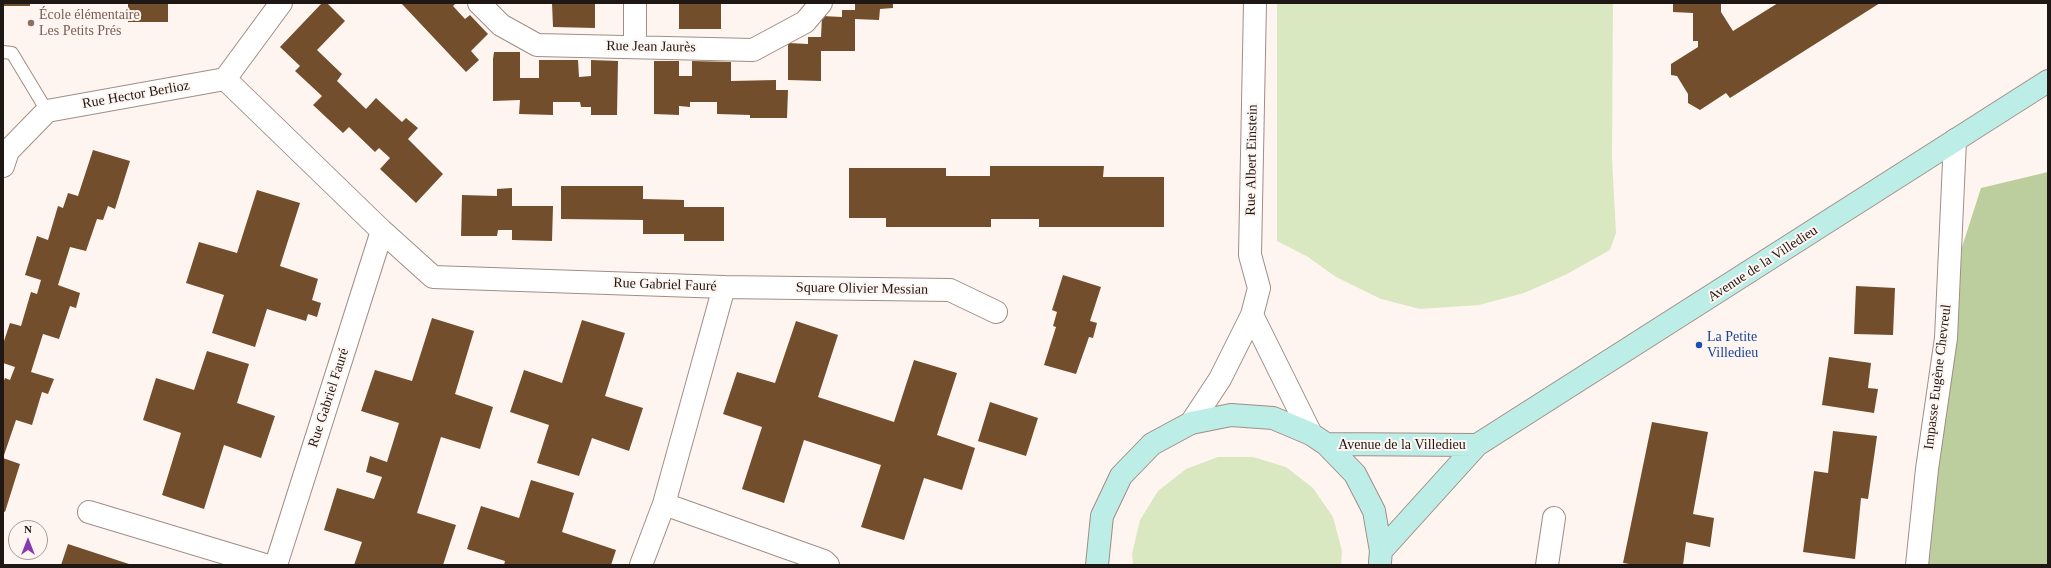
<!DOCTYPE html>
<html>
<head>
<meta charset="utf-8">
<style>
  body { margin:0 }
  #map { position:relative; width:2051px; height:568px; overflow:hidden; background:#fef5f1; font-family:Georgia,serif }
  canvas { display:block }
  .frame { position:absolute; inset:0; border:4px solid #1e1714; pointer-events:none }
  .north { position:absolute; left:8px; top:520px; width:40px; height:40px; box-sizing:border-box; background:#fef5f1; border:1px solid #a49c99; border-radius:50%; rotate:0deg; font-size:11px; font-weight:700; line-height:16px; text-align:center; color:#1e1714 }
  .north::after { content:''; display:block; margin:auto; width:14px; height:18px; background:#873aab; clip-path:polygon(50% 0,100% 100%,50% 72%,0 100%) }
</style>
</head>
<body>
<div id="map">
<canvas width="2051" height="568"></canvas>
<div class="frame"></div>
<div class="north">N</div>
</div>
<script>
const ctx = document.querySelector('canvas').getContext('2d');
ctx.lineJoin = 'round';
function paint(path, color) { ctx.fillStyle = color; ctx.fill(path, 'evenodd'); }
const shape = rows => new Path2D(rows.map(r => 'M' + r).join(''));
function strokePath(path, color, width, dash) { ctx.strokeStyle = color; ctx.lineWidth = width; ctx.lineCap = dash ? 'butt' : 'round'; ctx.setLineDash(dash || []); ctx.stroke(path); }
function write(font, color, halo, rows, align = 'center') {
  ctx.font = font + ' Georgia,serif'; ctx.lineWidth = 4; ctx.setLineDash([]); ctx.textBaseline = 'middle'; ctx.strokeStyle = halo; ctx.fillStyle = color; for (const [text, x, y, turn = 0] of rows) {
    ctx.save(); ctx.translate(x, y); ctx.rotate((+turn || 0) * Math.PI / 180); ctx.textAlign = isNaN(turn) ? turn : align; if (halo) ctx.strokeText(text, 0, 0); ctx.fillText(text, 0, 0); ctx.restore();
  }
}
paint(shape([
  [1277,3,1613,3,1612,158,1616,233,1610,250,1565,275,1524,293,1479,305,1420,309,1381,299,1336,277,1308,257,1277,241],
  [1218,457,1253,457,1286,467,1313,488,1333,517,1342,551,1341,565,1133,565,1132,554,1140,520,1158,491,1186,469]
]), '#d9e8c0');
paint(shape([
  [2048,172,2048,565,1925,565,1928,519,1962,247,1981,188]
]), '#bcce9d');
paint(shape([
  [4,3,30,3,30,6,4,6],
  [128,3,168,3,168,22,128,22],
  [322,3,327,3,345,21,317,50,342,74,337,81,366,109,376,98,402,122,406,118,418,128,408,139,443,174,416,203,380,169,390,158,379,148,375,152,349,127,343,133,313,105,322,96,295,71,300,66,280,47],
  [401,3,456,3,453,6,465,19,470,15,488,34,471,51,479,60,466,72],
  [552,3,595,3,595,28,553,27],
  [679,3,721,3,721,29,679,29],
  [855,3,893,3,893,8,880,9,879,20,855,19,855,51,821,51,821,81,788,80,788,43,808,44,808,37,821,37,822,16,842,17,842,10,855,10],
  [1673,3,1721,3,1721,12,1733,31,1778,3,1880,3,1730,98,1726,93,1700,110,1688,103,1688,94,1677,76,1671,75,1671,64,1698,47,1698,41,1693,41,1693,13,1673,12],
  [494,52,520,52,520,78,539,78,539,60,578,60,579,77,591,76,591,60,618,61,617,115,591,115,591,107,581,107,580,102,553,102,553,115,519,114,520,100,493,101,493,59],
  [654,61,679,61,679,76,692,76,692,61,731,62,731,81,776,80,776,90,788,90,787,118,750,118,750,115,717,114,717,102,690,102,690,107,679,106,679,115,654,114],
  [93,150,130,161,115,209,108,206,103,220,97,219,86,251,70,247,58,285,80,293,76,308,70,306,59,339,43,334,31,372,54,379,48,394,42,392,32,425,16,420,3,458,3,383,5,378,10,380,15,367,3,363,3,344,10,323,21,326,31,292,37,294,41,280,25,275,37,236,48,240,58,206,63,208,68,193,78,196],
  [990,166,1104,166,1103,177,1164,177,1164,227,1039,227,1039,219,991,219,991,227,886,227,886,218,849,218,849,168,946,168,946,176,990,176],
  [561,186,643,186,643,199,684,200,684,207,724,207,724,241,684,241,684,234,643,234,643,220,561,219],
  [512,188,512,206,553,206,552,241,512,240,512,230,498,230,497,236,461,236,462,195,497,196,497,189],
  [257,190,300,203,280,266,318,279,312,300,321,303,317,317,308,314,306,321,267,309,255,347,212,333,224,295,186,283,199,242,237,253],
  [1063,275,1101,287,1090,321,1097,323,1093,338,1089,337,1076,374,1044,365,1056,327,1053,326,1057,312,1052,310],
  [1856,286,1895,288,1893,335,1854,334],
  [432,318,474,331,455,394,493,407,480,449,441,437,417,513,456,525,443,565,354,565,362,542,324,530,337,488,374,499,382,477,366,472,370,456,387,462,399,423,361,411,375,370,412,381],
  [582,320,625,333,605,396,643,408,629,451,592,438,579,476,537,463,549,425,510,412,524,370,562,383],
  [796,321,838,335,818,397,894,422,914,360,957,373,937,435,975,448,962,490,924,478,904,540,861,527,881,465,804,440,784,503,742,489,762,427,723,414,737,372,775,383],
  [207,351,249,364,237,403,275,416,261,458,224,445,204,509,162,495,181,433,143,420,156,378,194,390],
  [1829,357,1871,363,1868,388,1878,389,1874,413,1822,405],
  [990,402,1038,418,1026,456,978,441],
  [1652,422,1708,432,1693,514,1714,518,1710,547,1686,542,1683,565,1636,565,1623,563],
  [1833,431,1877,436,1868,499,1861,498,1855,559,1803,552,1814,471,1828,473],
  [3,458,20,464,5,512,3,511],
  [531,480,574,493,562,532,616,550,611,565,504,565,505,561,467,549,481,506,519,518],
  [68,544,132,565,61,565]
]), '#724e2d');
const lane = shape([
  [3,52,12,53,47,111]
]);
const street = shape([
  [479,3,501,25,537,45,753,50,805,22,821,3],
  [635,47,635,3],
  [225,79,382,231,433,277,724,287,664,504,641,565],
  [225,79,281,3],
  [3,166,8,151,47,111,225,79],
  [724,287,950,290,996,312],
  [1252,315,1311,434],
  [1191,423,1220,379,1252,315,1259,288,1250,255,1255,3],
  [664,504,824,561,828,565],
  [89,512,265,565],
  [276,565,382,231],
  [1547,565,1554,518],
  [1917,565,1927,469,1946,338,1955,140]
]);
const secondary = shape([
  [1326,444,1477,445],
  [1381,551,1477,445,2048,81],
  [1097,565,1102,516,1121,476,1152,444,1191,423,1231,415,1273,418,1311,434,1326,444,1355,474,1374,511,1381,551,1380,562]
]);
strokePath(lane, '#a18d84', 14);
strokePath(street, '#a18d84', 24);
strokePath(secondary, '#a18d84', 24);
strokePath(lane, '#fff', 12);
strokePath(street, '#fff', 22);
strokePath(secondary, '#bceee7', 22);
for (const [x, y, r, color] of [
  [31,23,4,"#8d6e63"],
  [1699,345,4,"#1a4fb4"]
]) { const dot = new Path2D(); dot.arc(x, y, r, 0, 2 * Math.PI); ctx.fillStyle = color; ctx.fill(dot); strokePath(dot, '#fef5f1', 1.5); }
write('14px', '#785e54', '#fef5f1', [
  ["École élémentaire",39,15],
  ["Les Petits Prés",39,31]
], 'left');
write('14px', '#1e1714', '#fef5f1', [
  ["Rue Jean Jaurès",651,47,1],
  ["Rue Hector Berlioz",136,95,-10],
  ["Rue Albert Einstein",1252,160,-89],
  ["Avenue de la Villedieu",1763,264,-33],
  ["Rue Gabriel Fauré",665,285,2],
  ["Square Olivier Messian",862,289,1],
  ["Impasse Eugène Chevreul",1938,377,-83],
  ["Rue Gabriel Fauré",329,398,-72],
  ["Avenue de la Villedieu",1402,445]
]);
write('14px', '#164399', '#fef5f1', [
  ["La Petite",1707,337],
  ["Villedieu",1707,353]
], 'left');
</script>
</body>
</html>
